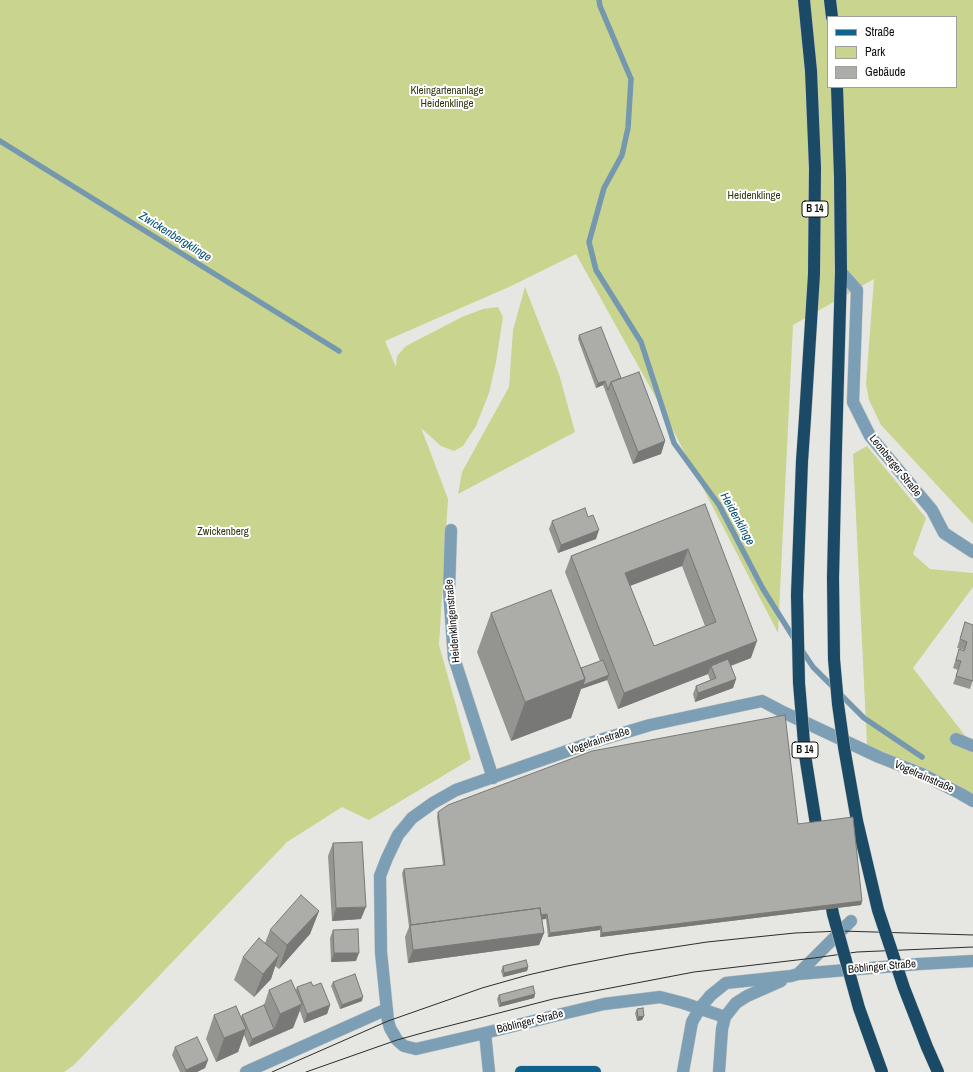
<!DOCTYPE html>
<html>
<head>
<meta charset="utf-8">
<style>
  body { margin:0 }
  #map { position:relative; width:973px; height:1072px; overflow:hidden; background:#e6e7e2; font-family:"Archivo Narrow",sans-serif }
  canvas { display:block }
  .legend { position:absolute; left:827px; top:16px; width:130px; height:72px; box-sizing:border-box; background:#fff; border:1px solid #9f9f9e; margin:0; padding:5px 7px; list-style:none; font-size:12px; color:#0e0e0c }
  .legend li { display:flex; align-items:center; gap:8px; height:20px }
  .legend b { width:20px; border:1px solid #9f9f9e }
</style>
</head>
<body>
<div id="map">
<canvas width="973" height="1072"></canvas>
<ul class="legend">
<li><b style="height:5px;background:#0f628b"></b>Straße</li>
<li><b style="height:11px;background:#c9d48f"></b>Park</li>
<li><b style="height:11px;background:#acada8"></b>Gebäude</li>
</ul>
</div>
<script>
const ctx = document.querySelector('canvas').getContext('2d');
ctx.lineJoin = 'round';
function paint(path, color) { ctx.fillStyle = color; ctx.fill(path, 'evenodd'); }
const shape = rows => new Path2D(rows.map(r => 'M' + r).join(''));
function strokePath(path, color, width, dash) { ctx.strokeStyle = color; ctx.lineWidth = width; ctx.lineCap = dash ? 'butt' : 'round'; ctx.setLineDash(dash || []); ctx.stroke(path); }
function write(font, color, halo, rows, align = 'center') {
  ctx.font = font + ' "Archivo Narrow",sans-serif'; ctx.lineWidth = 4; ctx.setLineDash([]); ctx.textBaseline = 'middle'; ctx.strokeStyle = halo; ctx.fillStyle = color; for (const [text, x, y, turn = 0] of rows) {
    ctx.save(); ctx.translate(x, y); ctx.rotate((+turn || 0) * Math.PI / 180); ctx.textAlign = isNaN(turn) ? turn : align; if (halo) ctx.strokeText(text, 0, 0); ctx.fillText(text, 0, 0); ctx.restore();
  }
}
paint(shape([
  [0,0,973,0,973,524,881,425,869,400,866,384,874,279,793,325,778,633,660,405,576,254,509,287,385,341,396,367,397,356,406,346,462,317,483,309,498,307,503,317,496,362,489,393,476,426,463,446,454,451,441,446,421,428,430,451,448,499,439,645,471,759,369,820,342,807,287,842,74,1065,64,1072,0,1072],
  [828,17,956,17,956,87,828,87],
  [525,287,559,374,575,432,458,494,462,472,509,387,513,330],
  [867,446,926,518,913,554,930,569,973,573,973,587,913,668,973,746,973,795,958,785,867,745,853,454]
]), '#c9d48f');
strokePath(shape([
  [599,0,600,6,631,79,628,128,622,155,604,188,589,242,596,270,641,342,674,443,719,505,763,589,795,640],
  [0,141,339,351],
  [801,649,813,667,864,718,922,757]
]), '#7598ae', 5.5);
const minor = shape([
  [841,272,857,290,853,402,870,436,932,510,944,533,973,552],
  [451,530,449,590,454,658,493,778],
  [956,739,973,746],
  [798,974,851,921],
  [725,1017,683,1003,660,997,604,1004,566,1013,485,1033,416,1049,404,1046,397,1040,390,1028,388,1021,381,952,380,876,387,858,398,835,412,818,433,803,456,790,590,743,650,725,762,701,785,713,879,757,922,774,961,794,973,801],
  [485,1033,489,1072],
  [246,1072,387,1009],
  [683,1072,692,1022,700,1008,711,995,726,983,791,976,798,974,919,964,973,961],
  [719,1072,722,1029,725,1017,736,1003,747,996,781,981]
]);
const major = shape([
  [521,1072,595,1072]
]);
const highway = shape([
  [804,0,811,71,815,168,814,274,805,418],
  [830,0,832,17],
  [836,447,841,272,840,177,837,87]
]);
strokePath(minor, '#c3c4c0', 13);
strokePath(major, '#c3c4c0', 13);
strokePath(highway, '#c3c4c0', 13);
strokePath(minor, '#7c9fb6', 12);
strokePath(major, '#0f628b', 12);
strokePath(highway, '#1a4a65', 12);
strokePath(shape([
  [272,1072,388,1021,482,988,528,975,567,966,629,954,707,942,795,933,841,931,973,935],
  [306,1072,397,1040,433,1030,553,999,694,972,814,958,857,952,973,947]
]), '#2c2c2a', 1);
const highwayBridge = shape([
  [805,418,802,461,797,595,799,683,805,755,818,837],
  [836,447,833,578,834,659,838,704,844,747,857,821,878,910,904,988,927,1047,938,1072],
  [829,892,833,914,859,1008,882,1072]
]);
strokePath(highwayBridge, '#c3c4c0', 13, []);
strokePath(highwayBridge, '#1a4a65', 12);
paint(shape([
  [579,335,621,378,665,441,661,454,633,464,603,385,596,388,578,339],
  [705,504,751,658,731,666,736,679,733,688,695,702,693,694,696,686,710,680,708,674,618,709,607,680,581,689,571,718,511,741,477,652,491,613,581,668,600,661,565,572,571,556],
  [682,566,705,626,654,646,630,586],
  [552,521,596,539,558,553,549,529],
  [965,622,973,680,970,689,953,684,958,670,953,668,956,658,959,649,964,651,964,650,957,648],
  [438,812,798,824,862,901,861,905,600,937,600,930,548,937,546,919,542,919,544,933,539,945,408,963,405,937,409,927,402,873,404,869,443,865,437,817],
  [333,843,361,919,332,921,328,856],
  [319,911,310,934,279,969,275,966,271,979,254,997,234,980,243,957,265,943,270,930],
  [333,930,356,961,331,962,330,938],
  [503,966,528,967,527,971,503,977,501,971],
  [333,982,362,1001,340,1009,331,986],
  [313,986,330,1005,327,1014,304,1023,300,1011,293,1028,249,1047,244,1035,238,1052,216,1062,206,1039,214,1015,241,1017,242,1015,264,1005,269,990,296,990,297,987],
  [535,994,534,998,499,1007,497,999,499,995],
  [637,1009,644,1016,642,1020,637,1021,635,1013],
  [175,1047,208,1060,205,1068,197,1072,180,1072,172,1055]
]), '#949590');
paint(shape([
  [605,381,603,385,596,388,598,383],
  [665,441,661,454,633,464,638,452],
  [599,530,596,539,558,553,561,545],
  [688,549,682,566,619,590,625,573],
  [757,641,751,658,713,672,711,666,708,674,618,709,624,693],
  [609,675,607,680,581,689,571,718,511,741,525,702,585,679],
  [736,679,733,688,695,702,698,693],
  [862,901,861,905,600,937,602,933],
  [366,907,361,919,332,921,336,908],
  [319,911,310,934,279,969,287,945],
  [547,914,546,919,411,937],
  [601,926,600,930,548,937,550,933],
  [544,933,539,945,408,963,413,950],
  [334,953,359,953,356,961,331,962],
  [279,955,271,979,254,997,263,974],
  [528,967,527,971,503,977,504,973],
  [535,994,534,998,499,1007,501,1003],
  [363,997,362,1001,340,1009,342,1005],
  [302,1004,293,1028,249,1047,252,1039,274,1029,280,1014],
  [330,1005,327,1014,304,1023,307,1014],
  [644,1016,642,1020,637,1021,638,1017],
  [246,1029,238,1052,216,1062,224,1038],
  [208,1060,205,1068,197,1072,185,1072,186,1070]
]), '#787976');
const building = shape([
  [601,327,621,378,611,382,608,390,605,381,598,383,579,335,601,327],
  [639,372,665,441,638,452,611,382,639,372],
  [705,504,757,641,624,693,571,556,705,504],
  [688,549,716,622,654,646,625,573,688,549],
  [585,508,588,517,593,515,599,530,561,545,552,521,585,508],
  [551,590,585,679,525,702,491,613,551,590],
  [965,622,973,625,973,681,956,676,961,661,956,660,959,649,964,651,967,642,960,639,965,622],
  [728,659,736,679,698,693,696,686,716,678,711,666,728,659],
  [603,660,609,675,583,685,585,679,581,668,603,660],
  [785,715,798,824,853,817,862,901,602,933,601,926,550,933,547,914,541,915,540,908,411,925,404,869,445,865,438,812,448,805,592,751,785,715],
  [362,842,366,907,336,908,333,843,362,842],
  [301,895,319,911,287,945,270,930,301,895],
  [540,908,544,933,413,950,410,925,540,908],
  [358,929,359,953,334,953,333,930,358,929],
  [259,938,279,955,263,974,243,957,259,938],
  [526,960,528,967,504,973,503,966,526,960],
  [355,974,363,997,342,1005,333,982,355,974],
  [291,980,302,1004,280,1014,269,990,291,980],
  [311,982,313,986,321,983,330,1005,307,1014,297,987,311,982],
  [533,986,535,994,501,1003,499,995,533,986],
  [264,1005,274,1029,252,1039,242,1015,264,1005],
  [236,1006,246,1029,224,1038,214,1015,236,1006],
  [643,1008,644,1016,638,1017,637,1009,643,1008],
  [197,1037,208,1060,186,1070,175,1047,197,1037]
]);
paint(building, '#acada8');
strokePath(building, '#787976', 1);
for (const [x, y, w] of [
  [815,209,26],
  [805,750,26]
]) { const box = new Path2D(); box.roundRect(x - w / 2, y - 8, w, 16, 3); ctx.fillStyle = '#fff'; ctx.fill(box); strokePath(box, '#0e0e0c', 1); }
write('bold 10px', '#0e0e0c', null, [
  ["B 14",815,209],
  ["B 14",805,750]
]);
write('11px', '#30350e', '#fff', [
  ["Kleingartenanlage",447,91],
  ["Heidenklinge",447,104],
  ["Heidenklinge",754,196],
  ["Zwickenberg",223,532]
]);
write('11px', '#0e0e0c', '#fff', [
  ["Leonberger Straße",895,466,51],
  ["Heidenklingenstraße",453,621,-95],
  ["Vogelrainstraße",599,741,-18],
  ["Vogelrainstraße",924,777,24],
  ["Böblinger Straße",882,967,-5],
  ["Böblinger Straße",530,1022,-14]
]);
write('italic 12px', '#024e71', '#fff', [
  ["Zwickenbergklinge",175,237,32],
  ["Heidenklinge",737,519,61]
]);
</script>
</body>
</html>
